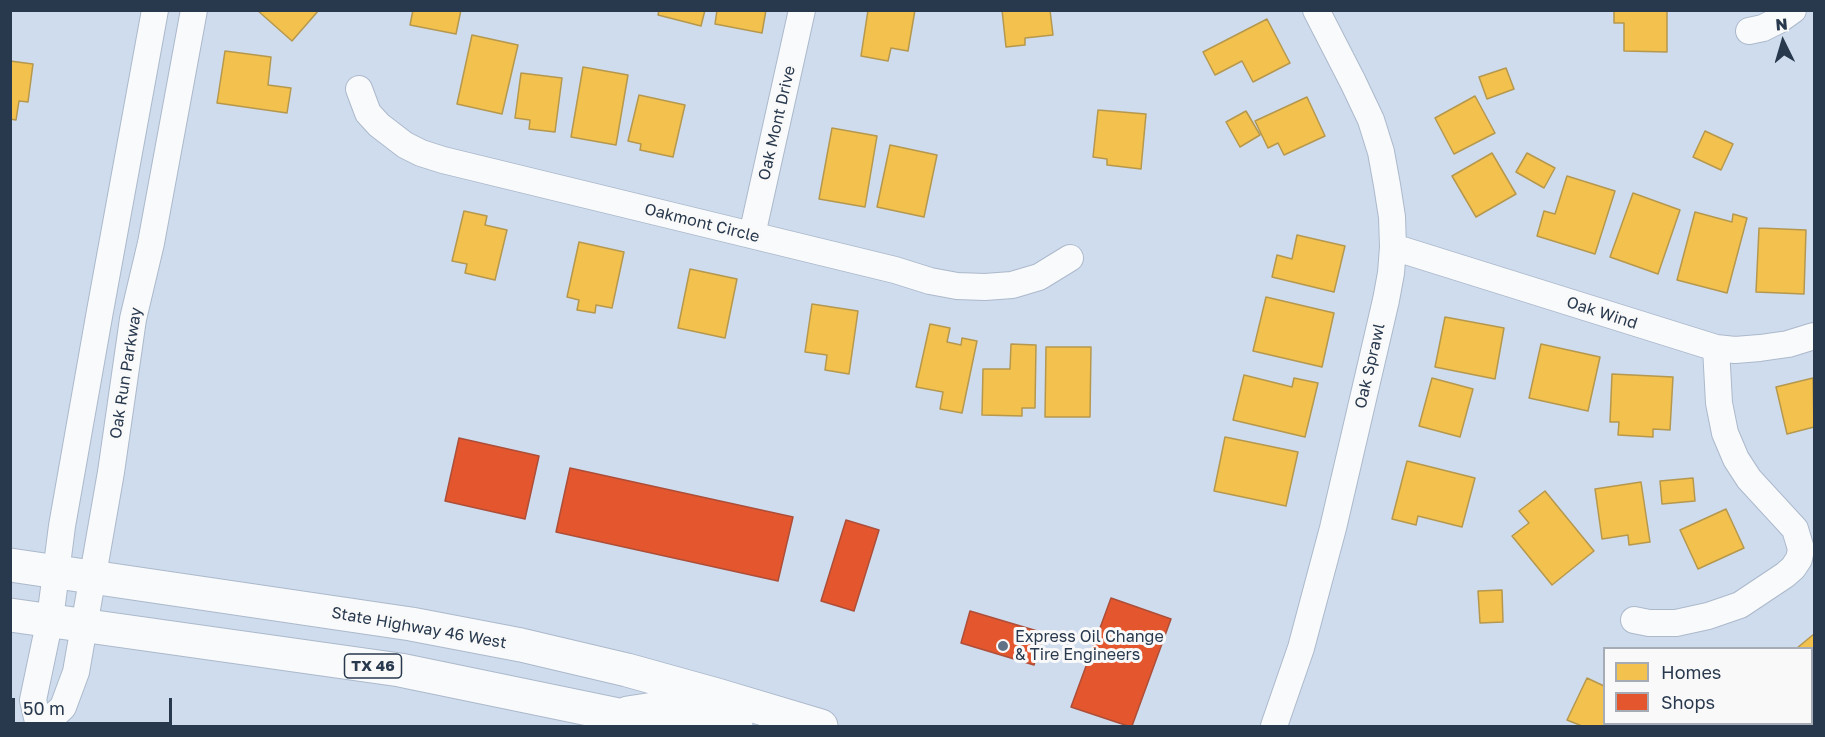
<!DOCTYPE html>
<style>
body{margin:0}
#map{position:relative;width:1825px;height:737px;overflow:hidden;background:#cfdcee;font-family:"Golos Text",sans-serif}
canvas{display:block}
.frame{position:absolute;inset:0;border:12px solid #28394e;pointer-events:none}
.legend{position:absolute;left:1603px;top:647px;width:210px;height:78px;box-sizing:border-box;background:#f9f9f9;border:2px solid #a5acb5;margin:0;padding:8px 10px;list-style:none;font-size:18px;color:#28394e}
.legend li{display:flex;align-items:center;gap:12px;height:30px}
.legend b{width:30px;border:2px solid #a5acb5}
.north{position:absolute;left:1753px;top:12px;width:60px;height:60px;-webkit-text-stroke:4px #f9f9f9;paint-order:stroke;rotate:355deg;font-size:16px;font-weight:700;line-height:24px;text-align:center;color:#28394e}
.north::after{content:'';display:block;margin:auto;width:21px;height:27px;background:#28394e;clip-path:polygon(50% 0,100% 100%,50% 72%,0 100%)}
.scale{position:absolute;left:12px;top:698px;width:160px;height:27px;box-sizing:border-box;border:3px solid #28394e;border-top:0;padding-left:8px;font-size:18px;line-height:21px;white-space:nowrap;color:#28394e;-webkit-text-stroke:4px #f9f9f9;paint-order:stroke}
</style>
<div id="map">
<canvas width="1825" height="737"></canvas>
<div class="frame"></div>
<ul class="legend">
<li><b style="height:16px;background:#f2c14e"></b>Homes</li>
<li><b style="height:16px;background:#e4572e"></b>Shops</li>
</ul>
<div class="north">N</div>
<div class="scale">50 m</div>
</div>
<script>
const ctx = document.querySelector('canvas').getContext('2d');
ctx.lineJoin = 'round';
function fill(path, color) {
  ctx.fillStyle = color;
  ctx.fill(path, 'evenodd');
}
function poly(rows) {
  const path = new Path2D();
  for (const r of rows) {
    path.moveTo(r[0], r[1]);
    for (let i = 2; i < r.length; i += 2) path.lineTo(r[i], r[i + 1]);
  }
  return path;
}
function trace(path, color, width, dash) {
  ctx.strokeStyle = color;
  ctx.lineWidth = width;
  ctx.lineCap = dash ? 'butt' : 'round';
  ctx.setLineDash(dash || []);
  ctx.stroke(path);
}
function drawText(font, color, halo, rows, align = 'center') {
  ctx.font = font + ' "Golos Text",sans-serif';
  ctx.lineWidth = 6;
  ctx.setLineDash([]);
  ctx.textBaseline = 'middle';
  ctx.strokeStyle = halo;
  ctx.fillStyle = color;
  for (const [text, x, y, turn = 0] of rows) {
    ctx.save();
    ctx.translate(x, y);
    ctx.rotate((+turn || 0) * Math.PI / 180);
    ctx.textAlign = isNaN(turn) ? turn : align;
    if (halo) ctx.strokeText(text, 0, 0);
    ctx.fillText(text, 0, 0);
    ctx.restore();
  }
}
const homes = poly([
 [257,10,319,10,292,41,257,10],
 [413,10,461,10,456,34,410,25,413,10],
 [659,10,705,10,701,26,658,15,659,10],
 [717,10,766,10,762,33,715,24,717,10],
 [868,10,915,10,908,51,891,48,888,61,861,56,868,10],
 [1002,10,1050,10,1053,35,1025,38,1025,45,1006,47,1002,10],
 [1614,10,1667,10,1667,52,1624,51,1624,23,1614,23,1614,10],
 [1267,19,1290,63,1253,82,1242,61,1215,75,1203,52,1267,19],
 [472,35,518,45,502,114,457,104,472,35],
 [225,51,271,57,268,85,291,88,287,113,217,103,225,51],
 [10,61,33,64,28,102,19,101,16,120,10,119,10,61],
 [583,67,628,75,616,145,571,137,583,67],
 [1506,68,1514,89,1487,99,1479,77,1506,68],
 [521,73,562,78,555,132,529,129,530,120,515,118,521,73],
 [639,95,685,105,673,157,640,150,641,144,628,141,639,95],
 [1475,96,1495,133,1454,154,1435,118,1475,96],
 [1307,97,1325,136,1284,155,1278,143,1268,148,1255,121,1307,97],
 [1098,110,1146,114,1141,169,1107,165,1107,159,1093,157,1098,110],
 [1246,111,1260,135,1240,147,1226,122,1246,111],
 [832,128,877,136,865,207,819,199,832,128],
 [1705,131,1733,144,1721,170,1693,157,1705,131],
 [890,145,937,155,924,217,877,207,890,145],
 [1492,153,1516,194,1476,217,1452,176,1492,153],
 [1527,153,1555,168,1544,188,1516,172,1527,153],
 [1567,176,1615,191,1595,254,1537,236,1544,211,1555,214,1567,176],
 [1633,193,1680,210,1658,274,1610,257,1633,193],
 [464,211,487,216,485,225,507,230,495,280,465,273,467,264,452,261,464,211],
 [1695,212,1732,222,1733,214,1747,218,1727,293,1677,280,1695,212],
 [1759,228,1806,230,1804,294,1756,292,1759,228],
 [1297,235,1345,246,1334,292,1272,277,1277,255,1292,259,1297,235],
 [579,242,624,252,612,308,596,305,595,313,577,310,579,300,567,297,579,242],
 [690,269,737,279,725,338,678,328,690,269],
 [1266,297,1334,313,1322,367,1253,351,1266,297],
 [812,304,858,311,849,374,825,370,827,355,805,352,812,304],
 [1445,317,1504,328,1495,379,1435,367,1445,317],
 [930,324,950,328,947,342,961,345,962,338,977,341,962,413,940,409,943,392,916,387,930,324],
 [1011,344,1036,345,1035,408,1022,408,1022,416,982,415,983,369,1010,369,1011,344],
 [1541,344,1600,357,1588,411,1529,398,1541,344],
 [1046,347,1091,347,1090,417,1045,417,1046,347],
 [1612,374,1673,377,1670,430,1653,429,1653,437,1618,435,1619,422,1610,422,1612,374],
 [1244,375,1292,387,1294,378,1318,383,1305,437,1233,420,1244,375],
 [1432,378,1473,389,1460,437,1419,426,1432,378],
 [1813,378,1814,427,1787,434,1776,387,1813,378],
 [1225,437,1298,452,1286,506,1214,491,1225,437],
 [1407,461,1475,478,1462,527,1418,516,1416,525,1392,519,1407,461],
 [1693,478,1695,501,1662,504,1660,481,1693,478],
 [1641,482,1650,542,1629,545,1628,535,1602,539,1595,489,1641,482],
 [1545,491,1594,551,1552,585,1512,536,1529,523,1519,511,1545,491],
 [1726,509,1744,548,1698,569,1680,530,1726,509],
 [1502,590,1503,622,1480,623,1478,591,1502,590],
 [1814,634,1814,690,1812,687,1812,648,1797,648,1814,634],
 [1587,678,1604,686,1604,724,1623,724,1622,726,1582,726,1567,720,1587,678]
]);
const shops = poly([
 [459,438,539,456,525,519,445,501,459,438],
 [570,468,793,517,778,581,556,532,570,468],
 [846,520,879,530,854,611,821,601,846,520],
 [1111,598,1171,619,1132,726,1128,726,1071,707,1111,598],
 [970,611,1044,633,1034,665,961,643,970,611]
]);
const minor = poly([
 [1749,31,1763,28,1779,20,1793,10],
 [359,89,368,113,379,125,405,145,421,153,443,160,895,270,930,281,957,286,985,287,1012,285,1039,277,1070,258],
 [752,235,802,10],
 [1393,247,1716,348,1735,350,1760,348,1788,344,1814,336],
 [1634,620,1649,623,1676,623,1708,616,1740,605,1785,575,1793,568,1799,559,1801,549,1795,529,1749,479,1736,459,1725,433,1719,403,1716,348],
 [39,726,33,700,50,619,62,526,100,311,155,10],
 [43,726,63,707,76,672,111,472,133,319,151,243,194,10],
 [1274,726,1301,648,1333,528,1386,300,1391,273,1393,247,1392,217,1387,185,1381,152,1371,120,1353,82,1316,10]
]);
const major = poly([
 [10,565,411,624,521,645,627,670,717,695,821,726],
 [10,615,400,670,618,715,659,726],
 [628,713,660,708,678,709,736,726]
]);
const markers = [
 [1003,646,6,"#627286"]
];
const shields = [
 [373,666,57]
];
const shieldNames = [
 ["TX 46",373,666]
];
const streetNames = [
 ["Oak Mont Drive",777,123,-77],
 ["Oakmont Circle",702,223,14],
 ["Oak Wind",1602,313,18],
 ["Oak Sprawl",1370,366,-77],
 ["Oak Run Parkway",126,373,-81],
 ["State Highway 46 West",419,628,10]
];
const poiNames = [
 ["Express Oil Change",1015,637],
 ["& Tire Engineers",1015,655]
];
fill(homes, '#f2c14e');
trace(homes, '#b5984e', 1.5);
fill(shops, '#e4572e');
trace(shops, '#ac4e38', 1.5);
trace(minor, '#acb9cb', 28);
trace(major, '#acb9cb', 35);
trace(minor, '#f8fafc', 26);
trace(major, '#f8fafc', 33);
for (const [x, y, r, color] of markers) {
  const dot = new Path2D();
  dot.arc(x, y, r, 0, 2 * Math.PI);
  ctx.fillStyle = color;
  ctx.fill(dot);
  trace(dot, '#f9f9f9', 2);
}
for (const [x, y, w] of shields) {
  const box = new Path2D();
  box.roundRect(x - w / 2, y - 12, w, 24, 4.5);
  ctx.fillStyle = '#f9f9f9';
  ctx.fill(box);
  trace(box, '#28394e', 1.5);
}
drawText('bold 15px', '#28394e', null, shieldNames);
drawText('16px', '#28394e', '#f9f9f9', streetNames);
drawText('16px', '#28394e', '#f9f9f9', poiNames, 'left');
</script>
